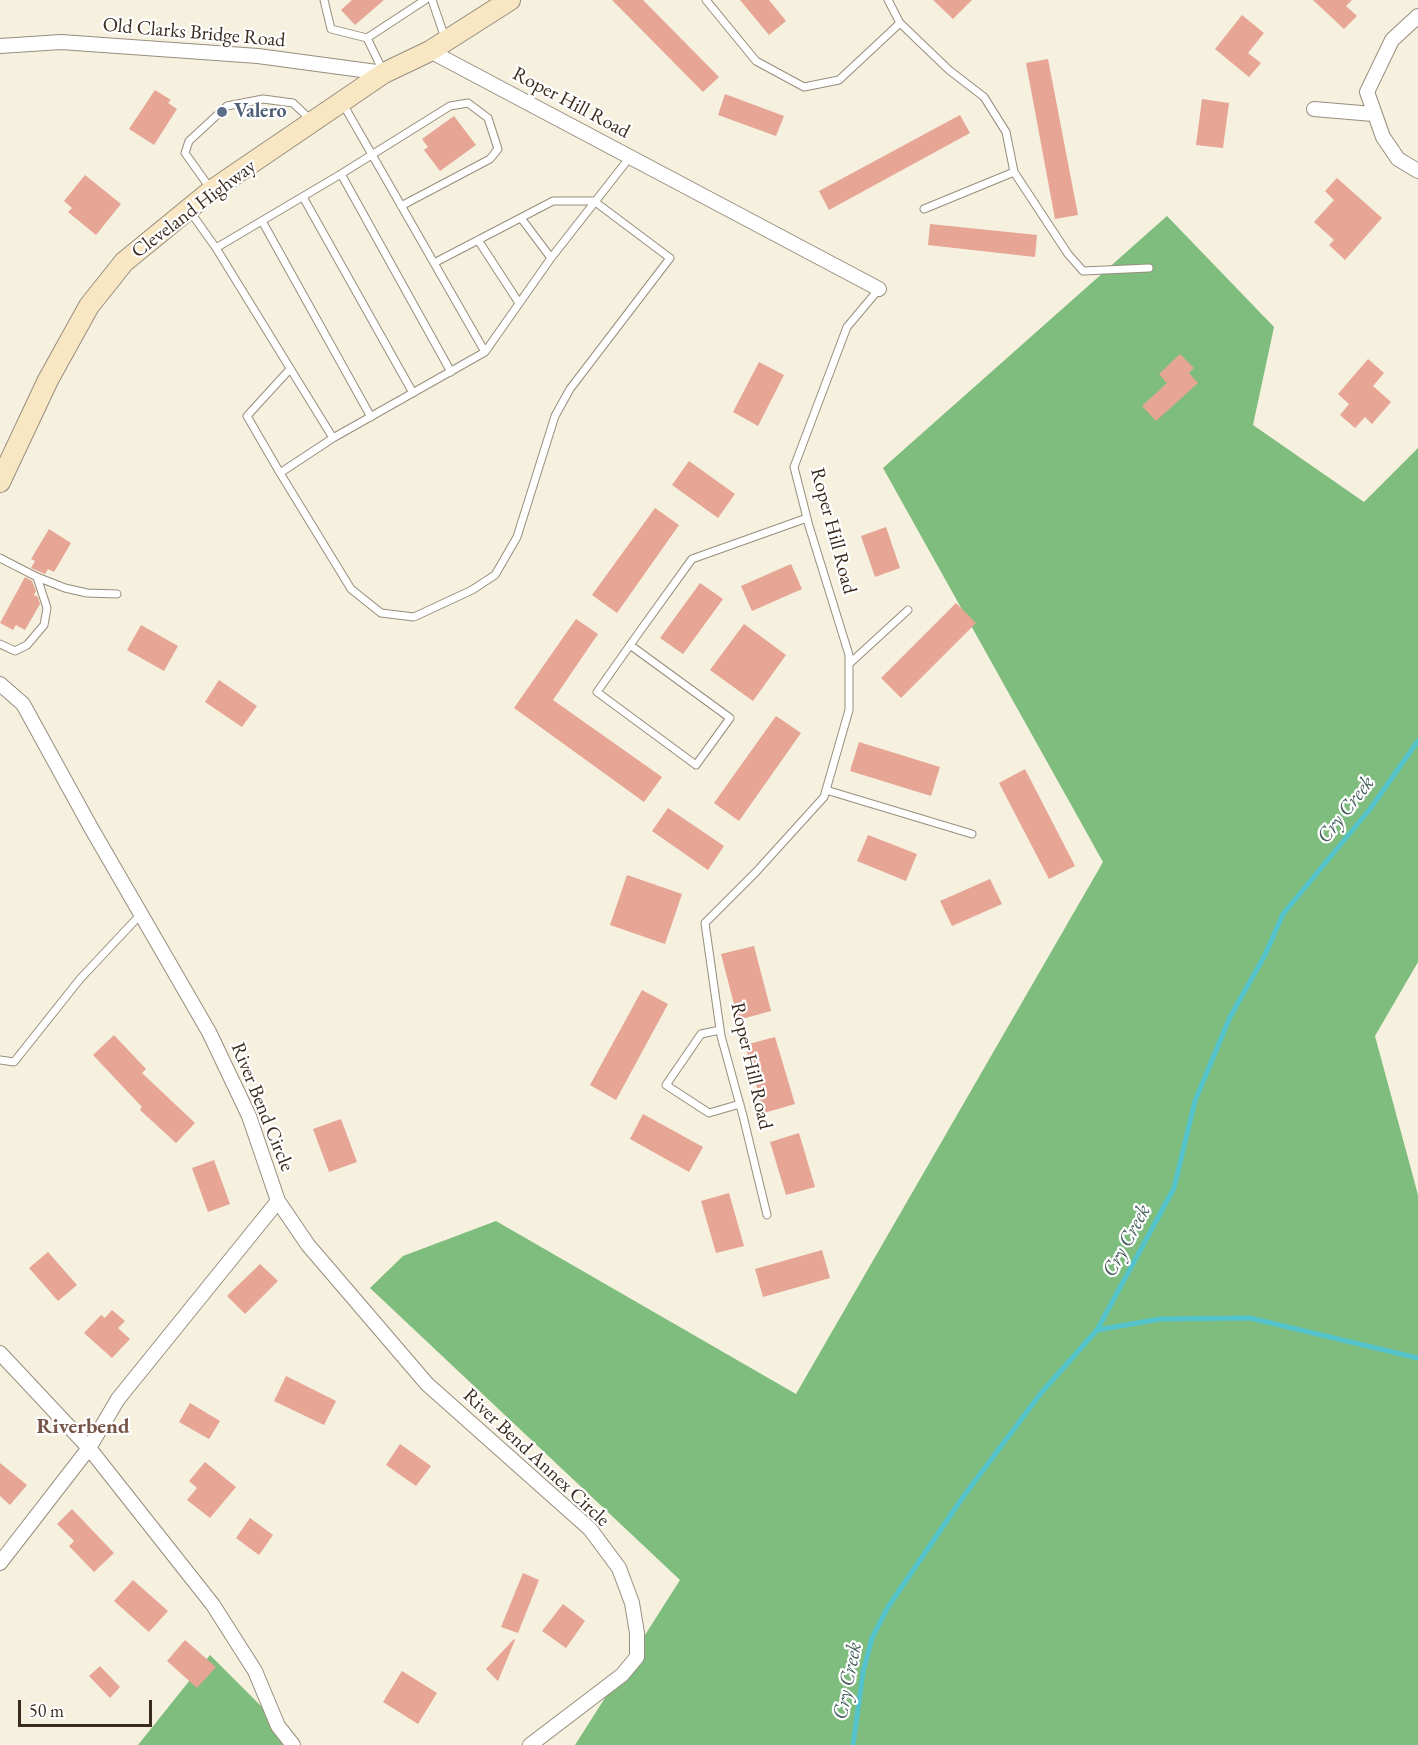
<!DOCTYPE html>
<style>
body{margin:0}
#map{position:relative;width:1418px;height:1745px;overflow:hidden;background:#f6f0df;font-family:"EB Garamond",serif}
canvas{display:block}
.scale{position:absolute;left:18px;top:1700px;width:134px;height:27px;box-sizing:border-box;border:3px solid #3b2a1e;border-top:0;padding-left:8px;font-size:18px;line-height:21px;white-space:nowrap;color:#3b2a1e;-webkit-text-stroke:4px #fff;paint-order:stroke}
</style>
<div id="map">
<canvas width="1418" height="1745"></canvas>
<div class="scale">50 m</div>
</div>
<script>
const ctx = document.querySelector('canvas').getContext('2d');
ctx.lineJoin = 'round';
function fill(path, color) {
  ctx.fillStyle = color;
  ctx.fill(path, 'evenodd');
}
function poly(rows) {
  const path = new Path2D();
  for (const r of rows) {
    path.moveTo(r[0], r[1]);
    for (let i = 2; i < r.length; i += 2) path.lineTo(r[i], r[i + 1]);
  }
  return path;
}
function trace(path, color, width, dash) {
  ctx.strokeStyle = color;
  ctx.lineWidth = width;
  ctx.lineCap = dash ? 'butt' : 'round';
  ctx.setLineDash(dash || []);
  ctx.stroke(path);
}
function drawText(font, color, halo, rows, align = 'center') {
  ctx.font = font + ' "EB Garamond",serif';
  ctx.lineWidth = 4.5;
  ctx.setLineDash([]);
  ctx.textBaseline = 'middle';
  ctx.strokeStyle = halo;
  ctx.fillStyle = color;
  for (const [text, x, y, turn = 0] of rows) {
    ctx.save();
    ctx.translate(x, y);
    ctx.rotate((+turn || 0) * Math.PI / 180);
    ctx.textAlign = isNaN(turn) ? turn : align;
    if (halo) ctx.strokeText(text, 0, 0);
    ctx.fillText(text, 0, 0);
    ctx.restore();
  }
}
const forest = poly([
 [1167,216,1274,327,1253,425,1364,502,1418,448,1418,962,1375,1036,1418,1195,1418,1745,575,1745,680,1580,370,1288,403,1256,496,1221,796,1394,1103,862,883,468],
 [210,1655,300,1745,138,1745]
]);
const stream = poly([
 [1097,1330,1160,1319,1250,1318,1418,1358],
 [853,1745,863,1672,872,1638,888,1607,963,1497,1041,1393,1097,1330,1174,1188,1195,1101,1230,1017,1265,955,1283,914,1370,809,1418,741]
]);
const building = poly([
 [352,0,384,0,355,25,341,10],
 [612,0,643,0,719,77,703,92],
 [740,0,769,0,786,21,769,35],
 [933,0,972,0,953,19],
 [1313,0,1352,0,1346,6,1357,16,1344,29],
 [1242,15,1264,33,1248,53,1261,63,1249,77,1215,49],
 [1048,59,1078,215,1055,219,1026,63],
 [155,90,171,100,168,103,177,109,154,145,129,129],
 [725,94,784,116,776,136,718,115],
 [1202,99,1229,103,1223,148,1196,145],
 [960,115,970,133,829,210,819,191],
 [454,116,476,145,440,171,424,150,428,147,422,139],
 [85,175,121,204,96,235,68,212,72,208,64,201],
 [1337,178,1382,218,1345,260,1329,245,1334,240,1314,222,1334,200,1325,191],
 [930,224,1037,235,1035,257,928,245],
 [1180,354,1194,368,1189,373,1198,383,1156,421,1142,406,1167,383,1159,374],
 [1368,359,1384,373,1373,386,1391,402,1372,424,1365,417,1355,428,1340,415,1349,404,1338,394],
 [759,362,784,375,758,426,733,412],
 [689,461,735,494,718,518,672,485],
 [655,508,679,525,617,613,592,595],
 [886,527,900,568,875,577,861,536],
 [49,529,71,543,54,572,48,569,45,574,31,568,35,561,31,559],
 [791,564,802,589,752,611,741,586],
 [25,577,32,581,36,591,34,595,38,597,40,604,25,630,16,625,13,630,0,623],
 [700,583,723,599,683,654,660,638],
 [956,603,976,623,901,698,881,678],
 [576,619,598,634,553,700,662,777,644,802,514,708],
 [744,624,786,655,753,701,710,670],
 [141,625,178,646,164,671,127,650],
 [219,680,257,706,242,727,205,702],
 [776,716,801,733,739,821,714,803],
 [859,742,940,767,931,796,850,771],
 [1025,769,1075,866,1049,879,999,783],
 [668,808,724,846,708,870,652,831],
 [868,835,917,854,906,881,857,861],
 [627,875,682,894,665,944,610,925],
 [990,879,1002,904,952,926,940,901],
 [754,946,771,1011,738,1020,721,954],
 [642,990,668,1004,616,1100,590,1085],
 [114,1035,146,1069,142,1073,195,1123,176,1143,140,1110,142,1107,93,1055],
 [775,1037,795,1104,764,1113,745,1045],
 [643,1114,703,1147,689,1172,630,1139],
 [341,1119,357,1162,329,1172,313,1129],
 [799,1133,815,1187,786,1195,770,1142],
 [214,1160,230,1204,208,1212,192,1168],
 [729,1193,744,1246,716,1253,701,1201],
 [822,1250,830,1278,763,1297,755,1269],
 [48,1252,77,1285,58,1301,29,1268],
 [260,1264,278,1281,245,1314,227,1296],
 [112,1310,125,1321,118,1328,130,1339,112,1358,84,1333,101,1315,105,1318],
 [286,1376,336,1401,324,1425,274,1401],
 [190,1403,220,1421,209,1439,179,1422],
 [400,1444,431,1466,416,1486,386,1465],
 [205,1462,236,1487,210,1518,187,1500,197,1488,189,1481],
 [0,1463,27,1485,10,1505,0,1496],
 [72,1509,114,1553,94,1572,69,1546,74,1541,57,1524],
 [250,1518,273,1535,259,1555,236,1538],
 [523,1573,539,1580,518,1633,501,1627],
 [133,1580,168,1611,149,1632,114,1601],
 [563,1604,585,1621,566,1648,542,1631],
 [514,1639,515,1640,498,1681,486,1669],
 [185,1640,216,1667,197,1688,167,1661],
 [100,1666,120,1687,110,1698,89,1676],
 [402,1671,437,1693,418,1724,383,1702]
]);
const service = poly([
 [324,0,331,29,367,38,425,0],
 [432,0,445,38],
 [706,0,756,61,804,87,839,80,900,23,888,0],
 [900,23,949,70,984,97,1006,132,1014,172,1068,254,1083,271,1149,268],
 [367,38,383,71],
 [341,174,451,372],
 [210,188,185,153,189,141,227,106,263,99,293,103,311,120],
 [303,197,413,393],
 [924,209,1014,172],
 [189,210,216,248,333,438,485,352,343,104],
 [521,218,551,258],
 [262,221,371,417],
 [478,240,519,303],
 [216,248,341,174,450,106,468,103,488,118,498,149,490,159,401,206],
 [485,352,551,258,630,157],
 [290,369,247,416,280,473,351,589,381,613,414,617,472,590,495,575,517,537,555,416,570,389,670,258,594,201,553,201,434,263],
 [280,473,333,438],
 [0,558,37,577,65,588,87,593,117,594],
 [0,644,15,651,27,645,44,625,47,608,37,577],
 [630,645,730,718,696,765,597,692,640,631,692,559,807,518],
 [849,664,908,610],
 [826,790,972,834],
 [720,1030,701,1034,666,1085,709,1113,740,1104],
 [0,1060,14,1062,80,979,141,914],
 [767,1215,743,1116,721,1036,705,923,756,872,824,797,849,710,849,655,809,526,794,467,847,327,879,289]
]);
const minor = poly([
 [1418,16,1392,40,1367,92,1383,137,1398,159,1418,171],
 [0,46,61,42,258,56,384,73],
 [430,51,879,289],
 [1314,109,1373,114],
 [0,684,23,704,90,826,209,1032,249,1116,278,1201,308,1245,427,1384,590,1529,619,1568,632,1603,637,1633,637,1657,622,1675,530,1745],
 [0,1353,89,1448,213,1605,255,1671,278,1726,293,1745],
 [0,1563,89,1448,118,1399,278,1201]
]);
const secondary = poly([
 [0,482,48,380,89,306,124,262,212,190,384,73,430,51,510,0]
]);
const markers = [
 [222,112,6,"#5c6f8a"]
];
const streetNames = [
 ["Old Clarks Bridge Road",194,33,5],
 ["Roper Hill Road",571,103,28],
 ["Cleveland Highway",194,209,-37],
 ["Roper Hill Road",833,531,75],
 ["Roper Hill Road",751,1066,77],
 ["River Bend Circle",262,1107,68],
 ["River Bend Annex Circle",536,1458,43]
];
const serviceNames = [
 ["Valero",234,112]
];
const waterNames = [
 ["Cry Creek",1346,810,-52],
 ["Cry Creek",1127,1241,-62],
 ["Cry Creek",848,1681,-79]
];
const neighbourhoodNames = [
 ["Riverbend",83,1427]
];
fill(forest, '#7ebd7e');
trace(stream, '#54c2cb', 5);
fill(building, '#e6a595');
trace(service, '#988d7e', 9);
trace(minor, '#988d7e', 16);
trace(secondary, '#988d7e', 22);
trace(service, '#fff', 7);
trace(minor, '#fff', 14);
trace(secondary, '#f9e7c3', 20);
for (const [x, y, r, color] of markers) {
  const dot = new Path2D();
  dot.arc(x, y, r, 0, 2 * Math.PI);
  ctx.fillStyle = color;
  ctx.fill(dot);
  trace(dot, '#fff', 2);
}
drawText('20px', '#3b2a1e', '#fff', streetNames);
drawText('bold 20px', '#4e5e75', '#fff', serviceNames, 'left');
drawText('italic 21px', '#445f5b', '#fff', waterNames);
drawText('bold 21px', '#775548', '#fff', neighbourhoodNames);
</script>
